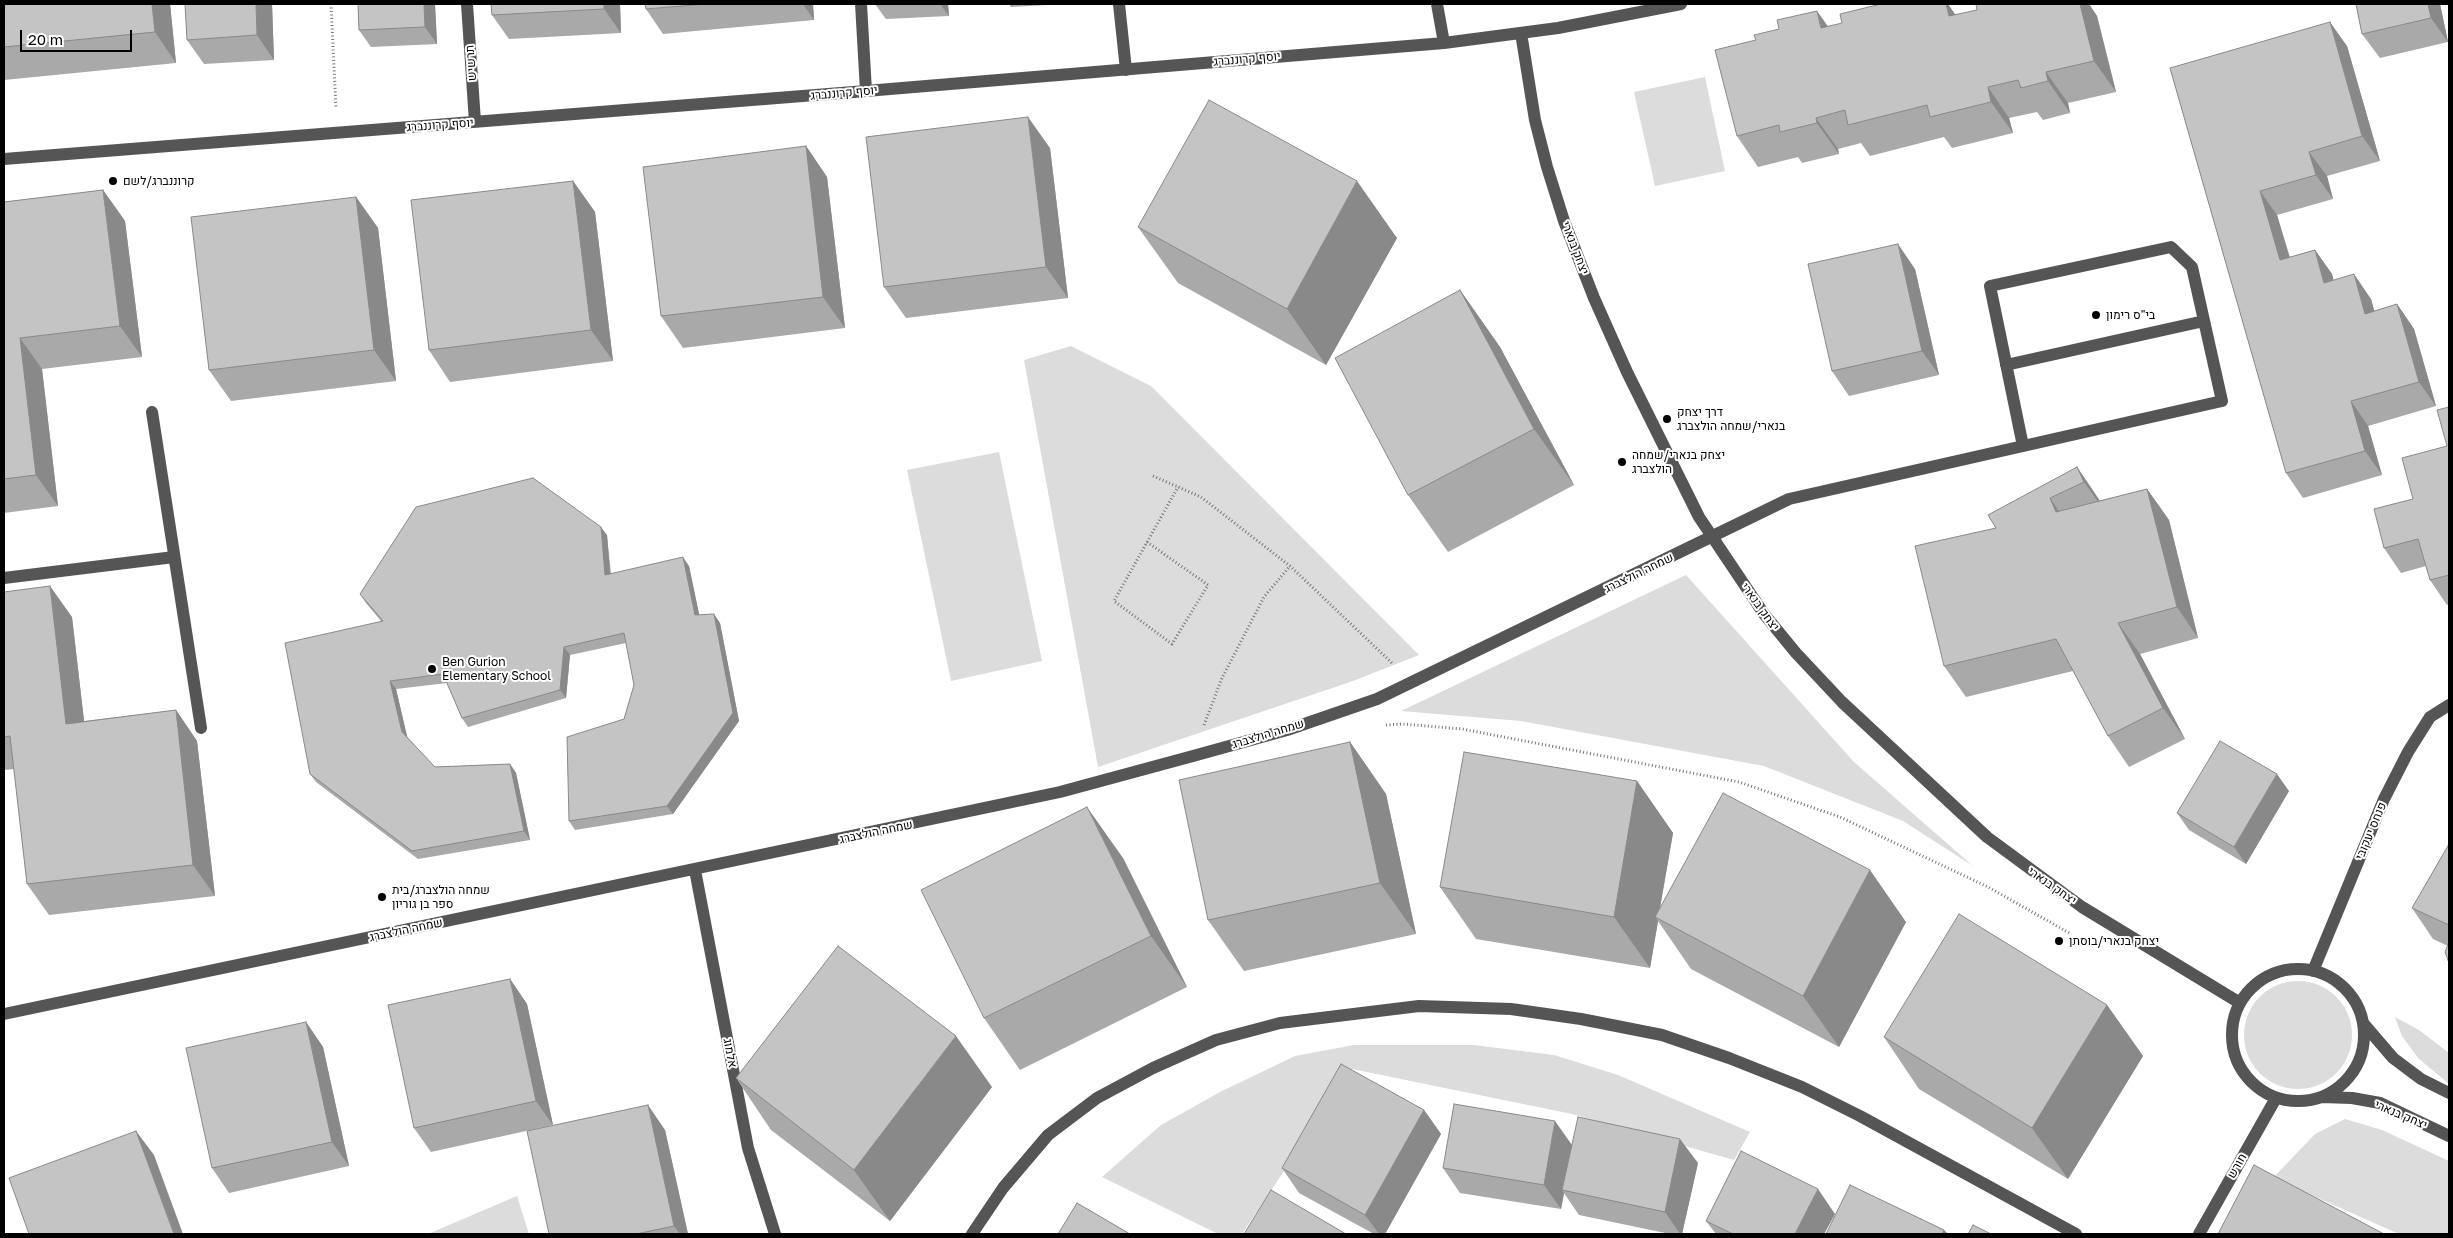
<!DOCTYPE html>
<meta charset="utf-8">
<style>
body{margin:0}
#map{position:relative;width:2453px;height:1238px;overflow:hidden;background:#fff;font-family:"Golos Text",sans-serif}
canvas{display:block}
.frame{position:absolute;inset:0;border:5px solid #000;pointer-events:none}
.scale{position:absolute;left:20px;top:30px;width:112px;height:22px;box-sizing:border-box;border:2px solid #000;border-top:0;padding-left:6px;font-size:15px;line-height:18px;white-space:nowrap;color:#000;-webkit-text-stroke:4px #fff;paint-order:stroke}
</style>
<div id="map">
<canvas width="2453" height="1238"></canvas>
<div class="frame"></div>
<div class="scale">20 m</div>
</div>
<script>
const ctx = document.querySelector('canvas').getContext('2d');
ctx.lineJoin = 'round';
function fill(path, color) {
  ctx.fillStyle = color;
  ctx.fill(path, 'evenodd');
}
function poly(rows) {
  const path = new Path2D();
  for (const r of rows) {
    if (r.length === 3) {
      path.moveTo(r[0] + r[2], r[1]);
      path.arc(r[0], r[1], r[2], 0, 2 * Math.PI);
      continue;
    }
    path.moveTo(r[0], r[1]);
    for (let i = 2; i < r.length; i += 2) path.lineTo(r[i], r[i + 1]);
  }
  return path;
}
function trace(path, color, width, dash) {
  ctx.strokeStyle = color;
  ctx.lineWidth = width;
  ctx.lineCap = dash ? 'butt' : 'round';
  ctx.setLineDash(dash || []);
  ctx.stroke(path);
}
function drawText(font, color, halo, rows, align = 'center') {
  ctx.font = font + ' "Golos Text",Heebo,sans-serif';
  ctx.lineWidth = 4;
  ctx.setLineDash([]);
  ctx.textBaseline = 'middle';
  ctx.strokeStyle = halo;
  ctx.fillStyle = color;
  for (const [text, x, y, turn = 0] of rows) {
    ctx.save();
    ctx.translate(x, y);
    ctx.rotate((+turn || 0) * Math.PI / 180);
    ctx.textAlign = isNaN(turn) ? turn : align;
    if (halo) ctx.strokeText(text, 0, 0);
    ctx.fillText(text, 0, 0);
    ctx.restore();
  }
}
const green = poly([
 [1705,77,1725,171,1655,186,1634,92],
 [1071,346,1151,386,1419,655,1353,681,1098,767,1024,360],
 [999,452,1042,661,951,681,907,470],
 [1686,575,1854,762,1973,866,1903,821,1764,766,1521,721,1401,711],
 [2298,1035,54],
 [2395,1017,2419,1030,2449,1053,2449,1084,2418,1058,2402,1036],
 [1354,1045,1474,1045,1554,1055,1618,1075,1750,1132,1734,1160,1572,1114,1352,1069,1242,1234,1218,1234,1102,1177,1161,1125,1220,1092,1295,1056],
 [2345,1119,2382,1130,2449,1161,2449,1234,2399,1234,2273,1178,2315,1134],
 [517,1196,529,1234,428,1234]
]);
const path = poly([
 [331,4,336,108],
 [1153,476,1201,497,1290,566,1392,663],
 [1147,542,1208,585,1172,644,1114,601,1178,487],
 [1204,725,1222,678,1264,597,1290,566],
 [1386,725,1403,724,1462,729,1739,782,1840,817,1988,887,2071,934]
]);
const minor = poly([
 [467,4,475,122],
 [861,4,866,91],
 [1119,4,1126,70],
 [1437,4,1444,43],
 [1521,33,1535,120,1547,167,1564,221,1594,298,1627,372,1699,517,1764,614,1796,653,1842,702,1987,837,2082,907,2240,1003],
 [4,159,866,91,1444,43,1558,28,1681,4],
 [2006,365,2204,321],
 [152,412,201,728],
 [4,578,174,557],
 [695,870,748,1148,775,1234],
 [2298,1035,66],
 [2313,971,2384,799,2408,752,2430,717,2449,705],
 [4,1014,1060,792,1193,756,1287,730,1377,699,1789,499,2222,401,2192,267,2171,247,1990,286,2023,446],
 [2363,1023,2393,1058,2421,1079,2449,1093],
 [2321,1097,2352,1098,2380,1103,2449,1136],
 [972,1234,1003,1188,1048,1135,1097,1098,1153,1068,1216,1040,1280,1023,1419,1006,1511,1009,1581,1019,1662,1035,1729,1058,1802,1087,1860,1116,2076,1234],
 [2199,1234,2276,1098]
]);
const wall = poly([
 [4,4,170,4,176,63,4,80],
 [272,4,274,60,204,64,187,40],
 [358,4,435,4,437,44,371,47,359,30],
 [491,4,620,4,621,33,509,39,492,15],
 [645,4,813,4,814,20,663,34,646,9],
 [875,4,948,4,949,16,886,19],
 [1009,4,1066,4,1011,7],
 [1976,4,2089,4,2097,16,2116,92,2068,103,2070,113,2043,120,2037,112,2009,118,2013,133,1952,148,1944,137,1870,156,1861,143,1838,149,1839,154,1802,163,1798,157,1758,167,1737,136,1756,40,1828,26,1956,15,1977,10],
 [2356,4,2440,4,2448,42,2380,58,2362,34],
 [2347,46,2380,161,2327,176,2333,199,2277,215,2290,257,2315,250,2332,274,2333,280,2371,299,2374,311,2397,304,2414,329,2436,406,2368,426,2382,475,2303,498,2286,473,2170,68],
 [806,146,827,177,845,328,683,348,661,316],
 [1050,148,1068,298,906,318,884,287],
 [573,181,595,212,613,361,450,382,429,350],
 [103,190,125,221,142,357,42,369,58,506,4,513,4,202],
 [356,197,378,228,396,381,231,401,209,370],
 [1138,227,1397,238,1326,365,1178,283],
 [1915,269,1939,375,1849,396,1832,371],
 [1460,290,1500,347,1574,485,1448,552,1408,495],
 [2449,407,2449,604,2447,605,2430,580,2426,566,2401,573,2384,548,2413,499,2447,446],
 [2077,467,2100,501,2147,489,2169,520,2198,638,2140,654,2185,739,2129,767,2108,736,2073,671,1966,697,1944,666,1996,528],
 [607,535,611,574,689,566,699,615,720,623,739,721,673,814,575,830,569,821,624,719,634,685,626,643,570,655,566,698,468,727,462,718,447,683,396,689,407,737,435,767,510,764,516,773,530,840,418,859,316,782,310,774,381,621,366,603,360,594],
 [4,592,72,617,84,721,176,710,197,741,215,896,49,915,27,884,14,769,4,770],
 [1350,742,1386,794,1416,934,1244,971,1208,920],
 [1637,781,1673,833,1660,908,1906,922,1839,1047,1691,969,1658,921,1650,968,1476,939,1440,887],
 [2289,791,2246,864,2189,830,2177,813],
 [2449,844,2449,963,2448,946,2433,939,2412,908],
 [1123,858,1187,987,1020,1070,984,1018],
 [510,979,527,1004,553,1125,431,1152,414,1128],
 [2107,1005,2143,1056,2068,1179,1919,1089,1884,1037],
 [306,1022,323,1047,349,1166,229,1193,212,1168],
 [736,1078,992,1087,890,1221,771,1130],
 [1424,1110,1441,1134,1385,1234,1374,1234,1299,1193,1282,1168],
 [665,1130,688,1234,549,1234],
 [1572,1145,1698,1163,1682,1234,1670,1234,1579,1215,1564,1193,1561,1209,1460,1193,1443,1168],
 [1835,1214,1824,1234,1716,1234,1706,1221]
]);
const shadedWall = poly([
 [152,4,170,4,176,63,155,32],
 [256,4,272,4,274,60,257,35],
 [424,4,435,4,437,44,425,27],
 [604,4,620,4,621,33,604,9],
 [803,4,813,4,814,20],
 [940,4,948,4,949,16],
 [1946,4,1948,4,1966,30,1949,16],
 [2080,4,2089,4,2097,16,2116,92,2094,61],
 [2428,4,2440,4,2448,42,2431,18],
 [1817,11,1839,42,1821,28],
 [2330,22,2347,46,2380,161,2362,136],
 [2046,72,2068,103,2070,113,2048,81],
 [1988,87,2009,118,2013,133,1991,102],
 [1028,117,1050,148,1068,298,1046,267],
 [1816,118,1838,149,1839,154,1817,123],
 [806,146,827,177,845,328,823,297],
 [2309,152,2327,176,2333,199,2316,175],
 [573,181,595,212,613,361,591,330],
 [1357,181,1397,238,1326,365,1287,309],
 [103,190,125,221,142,357,120,326],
 [2260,191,2277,215,2297,284,2280,260],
 [356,197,378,228,396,381,374,350],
 [1898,244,1915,269,1939,375,1922,351],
 [2315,250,2332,274,2341,307,2324,283],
 [2354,274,2371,299,2382,338,2365,314],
 [1460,290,1500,347,1574,485,1534,429],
 [2397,304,2414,329,2436,406,2419,382],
 [20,338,42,369,58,506,36,475],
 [2351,401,2368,426,2382,475,2365,451],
 [2077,467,2098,498,2106,513,2084,482],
 [2147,489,2169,520,2198,638,2177,607],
 [2050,498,2071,529,2056,512],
 [601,527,607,535,611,584,605,575],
 [683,557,689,566,701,623,695,615],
 [50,586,72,617,88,755,66,724],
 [714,614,720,623,739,721,673,814,667,806],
 [2118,623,2140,654,2185,739,2163,708],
 [564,647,570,655,566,698,560,690],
 [390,681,396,689,408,740,402,732],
 [176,710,197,741,215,896,193,865],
 [1350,742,1386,794,1416,934,1380,883],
 [510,764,516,773,530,840,524,831],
 [2277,774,2289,791,2246,864,2234,847],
 [1637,781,1673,833,1658,919,1655,917,1658,921,1650,968,1614,917],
 [1087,807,1123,858,1187,987,1151,936],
 [1870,870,1906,922,1839,1047,1803,996],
 [510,979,527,1004,553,1125,536,1101],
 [2107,1005,2143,1056,2068,1179,2032,1128],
 [306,1022,323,1047,349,1166,332,1142],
 [956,1036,992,1087,890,1221,854,1170],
 [648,1105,665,1130,688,1234,680,1234,674,1226],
 [1424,1110,1441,1134,1385,1234,1379,1234,1365,1215],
 [1555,1121,1572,1145,1562,1190,1564,1193,1561,1209,1544,1185],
 [136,1131,154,1155,183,1234,174,1234],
 [1680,1139,1698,1163,1682,1234,1680,1234,1665,1212],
 [1818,1189,1835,1214,1824,1234,1795,1234],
 [1944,1230,1948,1234,1942,1234]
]);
const building = poly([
 [4,4,152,4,155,32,4,47,4,4],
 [185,4,256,4,257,35,187,40,185,4],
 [358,4,424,4,425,27,359,30,358,4],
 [491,4,604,4,604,9,492,15,491,4],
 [645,4,706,4,646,9,645,4],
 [1881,4,1946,4,1949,16,1977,10,1976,4,2080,4,2094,61,2046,72,2048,81,2021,88,2018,80,1988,87,1991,102,1930,117,1927,105,1848,125,1845,110,1816,118,1817,123,1780,132,1779,125,1737,136,1715,50,1756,40,1754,35,1779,29,1777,20,1817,11,1821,28,1842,23,1840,14,1881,4],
 [2356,4,2428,4,2431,18,2362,34,2356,4],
 [2330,22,2362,136,2309,152,2316,175,2260,191,2280,260,2315,250,2324,283,2354,274,2365,314,2397,304,2419,382,2351,401,2365,451,2286,473,2170,68,2330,22],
 [1209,100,1357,181,1287,309,1138,227,1209,100],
 [1028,117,1046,267,884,287,866,137,1028,117],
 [806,146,823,297,661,316,643,167,806,146],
 [573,181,591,330,429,350,411,200,573,181],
 [103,190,120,326,20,338,36,475,4,479,4,202,103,190],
 [356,197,374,350,209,370,191,217,356,197],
 [1898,244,1922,351,1832,371,1808,264,1898,244],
 [1460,290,1534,429,1408,495,1335,358,1460,290],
 [2449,407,2449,575,2430,580,2418,539,2384,548,2374,509,2413,499,2402,458,2447,446,2437,410,2449,407],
 [2077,467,2084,482,2050,498,2056,512,2147,489,2177,607,2118,623,2163,708,2108,736,2056,639,1944,666,1915,546,1996,528,1988,515,2077,467],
 [533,478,601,527,605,575,683,557,695,615,714,614,733,713,667,806,569,821,567,737,624,719,634,685,624,633,564,647,560,690,462,718,443,674,390,681,402,732,435,767,510,764,524,831,412,851,310,774,285,643,383,621,360,594,416,507,533,478],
 [50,586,66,724,176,710,193,865,27,884,10,736,4,737,4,592,50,586],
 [2220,741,2277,774,2234,847,2177,813,2220,741],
 [1350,742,1380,883,1208,920,1179,780,1350,742],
 [1464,752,1637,781,1614,917,1440,887,1464,752],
 [1723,793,1870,870,1803,996,1655,917,1723,793],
 [1087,807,1151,936,984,1018,921,890,1087,807],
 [2449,844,2449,925,2412,908,2449,844],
 [1959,914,2107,1005,2032,1128,1884,1037,1959,914],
 [2449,942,2449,963,2445,952,2449,942],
 [838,946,956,1036,854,1170,736,1078,838,946],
 [510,979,536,1101,414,1128,388,1005,510,979],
 [306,1022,332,1142,212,1168,186,1048,306,1022],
 [1341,1064,1424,1110,1365,1215,1282,1168,1341,1064],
 [1454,1104,1555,1121,1544,1185,1443,1168,1454,1104],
 [648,1105,674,1226,636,1234,549,1234,527,1131,648,1105],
 [1578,1117,1680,1139,1665,1212,1562,1190,1578,1117],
 [136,1131,174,1234,29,1234,9,1178,136,1131],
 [1741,1151,1818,1189,1795,1234,1733,1234,1706,1221,1741,1151],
 [2254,1165,2384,1234,2218,1234,2254,1165],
 [1850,1185,1944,1230,1942,1234,1826,1234,1850,1185],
 [1271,1190,1346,1234,1244,1234,1271,1190],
 [1077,1203,1130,1234,1058,1234,1077,1203],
 [1973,1225,1991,1234,1968,1234,1973,1225]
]);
const markers = [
 [113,181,5,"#000"],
 [2096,315,5,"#000"],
 [1667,419,5,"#000"],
 [1622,462,5,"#000"],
 [432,669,5,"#000"],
 [382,897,5,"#000"],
 [2059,941,5,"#000"]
];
const streetNames = [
 ["יוסף קרוננברג",1247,59,-5],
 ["תרשיש",471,63,-94],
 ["יוסף קרוננברג",844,93,-5],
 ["יוסף קרוננברג",440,125,-4],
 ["יצחק בנארי",1575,248,69],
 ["שמחה הולצברג",1639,573,-26],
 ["יצחק בנארי",1760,607,54],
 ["שמחה הולצברג",1268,734,-17],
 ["פנחס יעקובי",2371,831,-67],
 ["שמחה הולצברג",876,832,-12],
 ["יצחק בנארי",2052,886,35],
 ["שמחה הולצברג",406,930,-12],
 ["אלמוג",730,1053,79],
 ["יצחק בנארי",2401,1115,23],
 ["חורש",2237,1166,-60]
];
const poiNames = [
 ["קרוננברג/לשם",123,181],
 ["בי\"ס רימון",2106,315],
 ["דרך יצחק",1677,412],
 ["בנארי/שמחה הולצברג",1677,426],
 ["יצחק בנארי/שמחה",1632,455],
 ["הולצברג",1632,469],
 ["Ben Gurion",442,662],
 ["Elementary School",442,676],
 ["שמחה הולצברג/בית",392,890],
 ["ספר בן גוריון",392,904],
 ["יצחק בנארי/בוסתן",2069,941]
];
fill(green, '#dcdcdc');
trace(path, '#777', 3, [1, 2.5]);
trace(minor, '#555', 12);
fill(wall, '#a9a9a9');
fill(shadedWall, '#898989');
fill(building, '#c4c4c4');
trace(building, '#898989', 1);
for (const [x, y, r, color] of markers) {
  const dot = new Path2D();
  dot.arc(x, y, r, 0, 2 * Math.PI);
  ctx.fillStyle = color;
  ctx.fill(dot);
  trace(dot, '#fff', 2);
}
drawText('12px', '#000', '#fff', streetNames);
drawText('12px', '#000', '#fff', poiNames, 'left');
</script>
